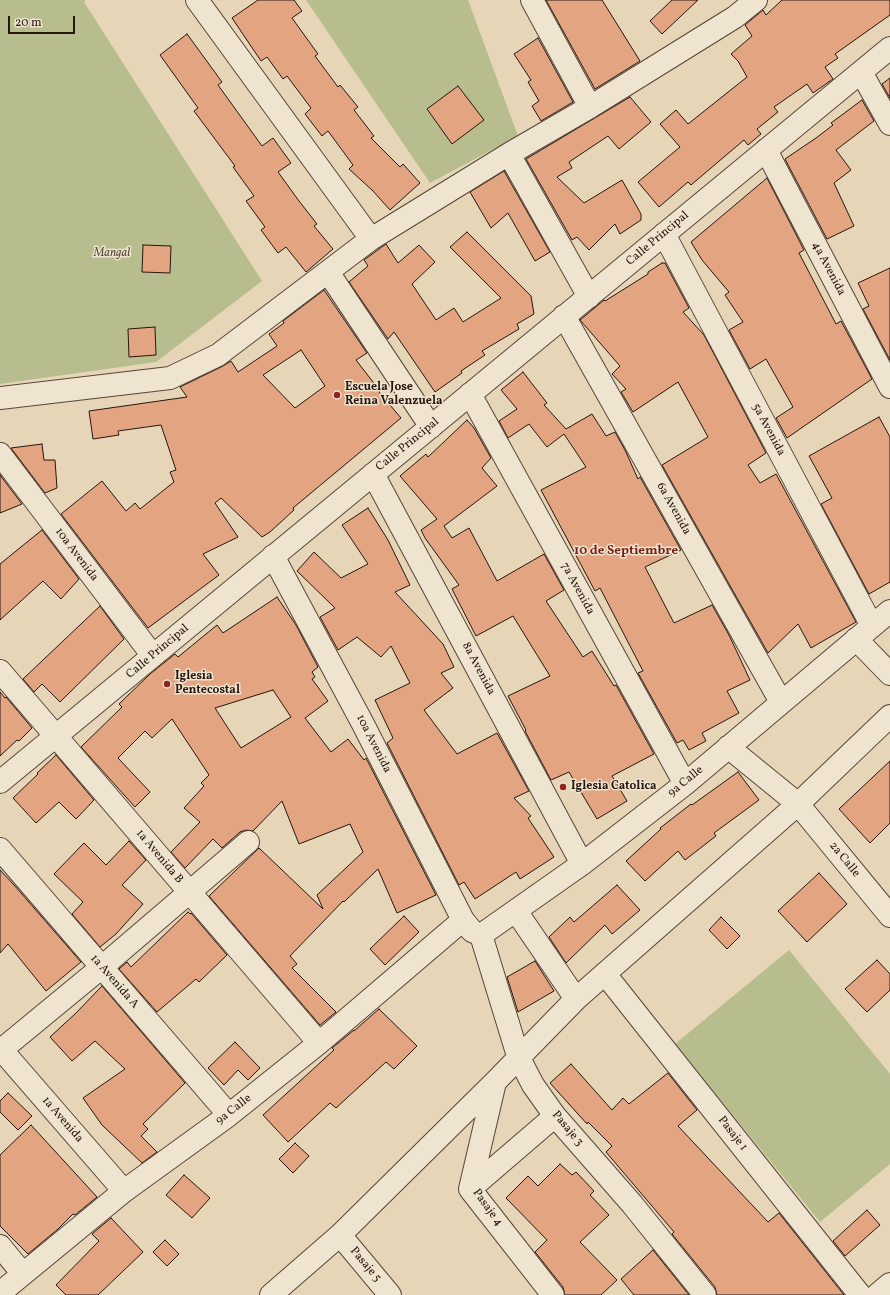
<!DOCTYPE html>
<style>
body{margin:0}
#map{position:relative;width:890px;height:1295px;overflow:hidden;background:#e6d6b7;font-family:Vollkorn,serif}
canvas{display:block}
.scale{position:absolute;left:8px;top:16px;width:67px;height:18px;box-sizing:border-box;border:2px solid #26160f;border-top:0;padding-left:5px;font-size:12px;line-height:14px;white-space:nowrap;color:#26160f;-webkit-text-stroke:3px #efe4d0;paint-order:stroke}
</style>
<div id="map">
<canvas width="890" height="1295"></canvas>
<div class="scale">20 m</div>
</div>
<script>
const ctx = document.querySelector('canvas').getContext('2d');
ctx.lineJoin = 'round';
function fill(path, color) {
  ctx.fillStyle = color;
  ctx.fill(path, 'evenodd');
}
function poly(rows) {
  const path = new Path2D();
  for (const r of rows) {
    path.moveTo(r[0], r[1]);
    for (let i = 2; i < r.length; i += 2) path.lineTo(r[i], r[i + 1]);
  }
  return path;
}
function trace(path, color, width, dash) {
  ctx.strokeStyle = color;
  ctx.lineWidth = width;
  ctx.lineCap = dash ? 'butt' : 'round';
  ctx.setLineDash(dash || []);
  ctx.stroke(path);
}
function drawText(font, color, halo, rows, align = 'center') {
  ctx.font = font + ' Vollkorn,serif';
  ctx.lineWidth = 3;
  ctx.setLineDash([]);
  ctx.textBaseline = 'middle';
  ctx.strokeStyle = halo;
  ctx.fillStyle = color;
  for (const [text, x, y, turn = 0] of rows) {
    ctx.save();
    ctx.translate(x, y);
    ctx.rotate((+turn || 0) * Math.PI / 180);
    ctx.textAlign = isNaN(turn) ? turn : align;
    if (halo) ctx.strokeText(text, 0, 0);
    ctx.fillText(text, 0, 0);
    ctx.restore();
  }
}
const green = poly([
 [0,0,86,0,84,2,262,281,156,362,0,384],
 [306,0,468,0,518,136,430,183],
 [789,950,890,1074,890,1164,820,1222,675,1044]
]);
const building = poly([
 [258,0,294,0,302,11,292,18,318,54,315,56,338,87,340,85,358,107,354,110,374,136,371,138,400,167,403,164,420,183,390,210,373,191,349,169,353,165,328,131,322,136,305,114,311,108,287,76,283,79,267,57,261,61,232,18,258,0],
 [546,0,602,0,640,61,595,89,546,0],
 [672,0,698,0,662,34,650,21,672,0],
 [782,0,890,0,890,15,835,54,838,58,825,67,833,79,813,93,807,84,774,107,778,112,757,129,761,134,748,145,744,140,691,185,688,182,659,207,638,182,680,147,660,124,676,110,688,124,747,77,738,61,731,54,752,36,745,25,763,10,766,15,782,0],
 [187,34,222,82,218,85,262,146,273,138,291,163,278,172,299,201,317,224,314,226,333,249,306,272,286,247,278,253,261,230,265,227,246,201,254,196,233,167,235,166,194,111,198,108,160,55,187,34],
 [538,38,573,102,541,121,532,106,539,101,528,82,531,80,514,54,538,38],
 [890,78,890,98,882,84,890,78],
 [458,86,484,120,452,144,427,109,458,86],
 [630,97,651,122,619,149,608,136,569,162,572,168,557,177,584,203,622,180,641,214,641,220,620,234,615,224,589,250,577,237,572,240,526,159,630,97],
 [862,100,874,121,836,150,851,170,834,183,854,226,827,239,785,159,816,138,833,125,831,123,862,100],
 [504,171,550,252,535,261,508,213,491,228,470,192,504,171],
 [767,178,804,250,799,253,836,324,841,321,872,379,787,438,776,418,793,407,766,359,750,369,729,330,743,322,725,295,729,292,702,260,691,242,767,178],
 [467,232,531,296,534,314,517,324,519,329,482,351,485,355,461,371,462,373,435,392,394,332,388,339,349,282,368,266,364,260,386,244,398,263,419,245,435,262,412,284,436,320,454,308,463,322,501,298,450,247,467,232],
 [143,245,171,246,170,273,142,272,143,245],
 [662,263,665,263,689,308,683,312,704,335,766,453,748,465,760,483,776,474,856,622,811,648,798,624,768,653,662,465,708,437,678,382,633,412,621,392,626,389,612,374,620,366,580,320,604,300,605,301,648,274,648,272,662,263],
 [890,268,890,360,863,309,869,306,858,283,890,268],
 [324,290,367,353,356,360,380,391,379,392,401,418,293,508,294,510,270,532,262,537,221,498,215,503,238,537,203,554,219,575,148,628,61,514,102,481,126,511,135,503,140,509,174,482,170,472,176,470,161,425,118,431,119,435,93,439,89,411,187,397,180,387,223,366,231,361,238,372,277,346,269,334,284,323,283,321,324,290],
 [301,350,325,386,295,408,263,375,301,350],
 [155,327,156,355,129,357,128,329,155,327],
 [523,372,547,403,544,405,566,429,592,414,606,436,615,432,625,450,638,479,640,477,681,550,645,567,674,623,712,605,729,635,750,680,727,691,739,713,702,733,706,741,689,750,683,740,677,743,638,673,643,671,600,588,595,591,541,490,586,467,564,434,547,447,529,424,508,438,499,421,517,409,501,390,523,372],
 [879,417,890,437,890,582,869,594,821,504,832,498,809,456,879,417],
 [467,420,474,428,491,458,482,468,497,486,444,526,452,538,469,528,497,581,544,554,564,590,546,601,583,657,592,651,614,686,616,685,654,754,612,776,627,801,597,819,569,772,551,780,525,731,526,730,508,696,550,676,513,616,476,636,452,589,459,585,425,538,421,530,437,519,400,476,426,454,428,457,467,420],
 [42,444,44,460,55,460,57,488,45,493,11,448,42,444],
 [0,475,22,504,0,513,0,475],
 [368,508,388,540,410,585,395,592,443,644,454,667,441,673,453,688,424,710,457,754,497,733,529,791,514,798,531,816,528,818,554,857,520,879,516,872,475,899,464,882,459,885,387,743,393,738,375,700,410,683,391,646,381,657,357,637,338,650,320,617,335,608,297,571,314,552,341,578,368,564,342,525,368,508],
 [42,530,79,579,61,599,43,581,0,620,0,564,42,530],
 [277,597,296,625,318,667,312,672,315,677,312,679,328,701,305,718,331,752,348,739,364,760,366,758,436,895,397,913,378,869,344,902,343,901,290,956,297,964,292,968,336,1012,320,1025,209,896,259,848,323,909,317,895,363,852,350,824,299,844,282,801,253,831,246,830,240,832,222,848,213,839,185,868,171,852,200,822,184,808,204,786,201,783,209,775,172,719,152,738,145,731,118,758,150,792,135,807,81,747,122,707,119,704,150,674,175,654,178,657,217,625,223,633,277,597],
 [273,690,291,717,241,748,215,708,273,690],
 [100,606,124,639,60,702,42,684,34,692,23,679,100,606],
 [0,692,5,698,6,697,32,728,19,741,17,740,0,756,0,692],
 [56,755,94,800,76,819,59,802,36,823,13,798,38,774,37,773,56,755],
 [890,761,890,823,870,843,839,809,890,761],
 [738,772,759,800,714,833,716,836,685,860,678,851,645,881,626,861,661,829,660,828,691,804,692,805,738,772],
 [129,841,146,860,122,885,143,904,116,934,100,947,72,914,83,902,54,874,84,843,106,865,129,841],
 [0,870,14,885,81,962,46,991,8,944,0,953,0,870],
 [819,873,847,904,807,942,778,911,819,873],
 [617,885,640,910,612,934,605,925,566,963,549,937,570,917,574,922,617,885],
 [188,912,190,914,191,913,227,955,199,982,196,979,157,1012,119,969,127,962,131,967,188,912],
 [404,916,419,932,385,965,370,949,404,916],
 [721,917,740,936,727,949,709,930,721,917],
 [877,960,890,974,890,990,867,1012,845,989,877,960],
 [535,961,554,991,518,1012,507,977,535,961],
 [102,986,185,1083,143,1124,148,1129,141,1136,157,1152,142,1163,102,1125,83,1098,125,1069,95,1041,72,1061,50,1037,76,1013,102,986],
 [379,1009,417,1046,394,1069,386,1062,336,1108,330,1103,288,1142,263,1115,334,1050,332,1048,354,1030,354,1031,379,1009],
 [235,1042,260,1068,248,1080,238,1070,224,1085,208,1068,235,1042],
 [571,1064,612,1110,623,1098,629,1104,668,1073,697,1110,678,1126,768,1222,779,1213,844,1295,717,1295,715,1287,672,1234,674,1232,606,1152,612,1146,588,1122,587,1124,550,1083,571,1064],
 [8,1093,32,1116,18,1130,0,1112,0,1101,8,1093],
 [31,1125,97,1197,75,1215,73,1214,58,1229,28,1254,0,1226,0,1155,31,1125],
 [295,1143,309,1156,293,1173,279,1159,295,1143],
 [560,1164,572,1175,576,1172,594,1191,590,1195,609,1215,580,1242,617,1280,601,1295,565,1295,563,1287,535,1252,547,1240,506,1198,528,1176,538,1186,560,1164],
 [184,1175,210,1198,192,1218,166,1195,184,1175],
 [867,1210,880,1225,845,1256,833,1241,867,1210],
 [111,1218,143,1252,98,1295,66,1295,56,1285,99,1241,92,1234,111,1218],
 [165,1240,179,1254,167,1266,153,1252,165,1240],
 [653,1250,689,1295,634,1295,621,1279,653,1250]
]);
const minor = poly([
 [197,0,371,239],
 [532,0,590,107],
 [861,72,890,124],
 [766,150,890,387],
 [509,154,589,297],
 [664,234,872,626],
 [328,272,431,427],
 [564,316,781,702],
 [470,394,685,784],
 [0,398,170,378,218,355,371,239,509,154,590,107,735,17,756,0],
 [0,454,153,656],
 [373,474,582,864],
 [273,556,363,724,463,920,472,931,481,935,582,864,685,784,890,611],
 [856,639,890,674],
 [0,671,319,1043],
 [728,747,798,804,890,916],
 [0,782,890,48],
 [0,849,229,1115],
 [516,911,576,999],
 [481,935,518,1056,533,1085,555,1116,632,1204,705,1295],
 [605,974,860,1295],
 [0,1048,124,1191],
 [0,1051,102,967,248,842],
 [495,1082,470,1189,553,1295],
 [470,1189,555,1116],
 [340,1235,390,1295],
 [0,1246,23,1274],
 [0,1293,124,1191,229,1115,319,1043,463,920],
 [271,1295,340,1235,495,1082,576,999,798,804,890,716],
 [877,1295,890,1284]
]);
const markers = [
 [337,395,4,"#8f2418"],
 [167,684,4,"#8f2418"],
 [563,787,4,"#8f2418"]
];
const streetNames = [
 ["Calle Principal",658,239,-40],
 ["4a Avenida",828,269,62],
 ["5a Avenida",768,430,62],
 ["Calle Principal",408,445,-39],
 ["6a Avenida",673,509,61],
 ["10a Avenida",76,555,53],
 ["7a Avenida",577,589,61],
 ["Calle Principal",158,652,-40],
 ["8a Avenida",478,669,62],
 ["10a Avenida",373,744,63],
 ["9a Calle",686,782,-39],
 ["1a Avenida B",159,857,50],
 ["2a Calle",844,860,51],
 ["1a Avenida A",114,982,49],
 ["9a Calle",234,1110,-38],
 ["1a Avenida",62,1120,49],
 ["Pasaje 3",567,1129,50],
 ["Pasaje 1",732,1134,52],
 ["Pasaje 4",487,1208,54],
 ["Pasaje 5",365,1265,50]
];
const parkNames = [
 ["Mangal",112,254]
];
const poiNames = [
 ["Escuela Jose",345,388],
 ["Reina Valenzuela",345,402],
 ["Iglesia",175,677],
 ["Pentecostal",175,691],
 ["Iglesia Catolica",571,787]
];
const neighbourhoodNames = [
 ["10 de Septiembre",626,552]
];
fill(green, '#b7bd8d');
fill(building, '#e3a482');
trace(building, '#26160f', 1);
trace(minor, '#564639', 24);
trace(minor, '#efe4d0', 22);
for (const [x, y, r, color] of markers) {
  const dot = new Path2D();
  dot.arc(x, y, r, 0, 2 * Math.PI);
  ctx.fillStyle = color;
  ctx.fill(dot);
  trace(dot, '#efe4d0', 1.5);
}
drawText('12px', '#26160f', '#efe4d0', streetNames);
drawText('italic 12px', '#524835', '#efe4d0', parkNames);
drawText('bold 12px', '#26160f', '#efe4d0', poiNames, 'left');
drawText('bold 13px', '#7a1f14', '#efe4d0', neighbourhoodNames);
</script>
